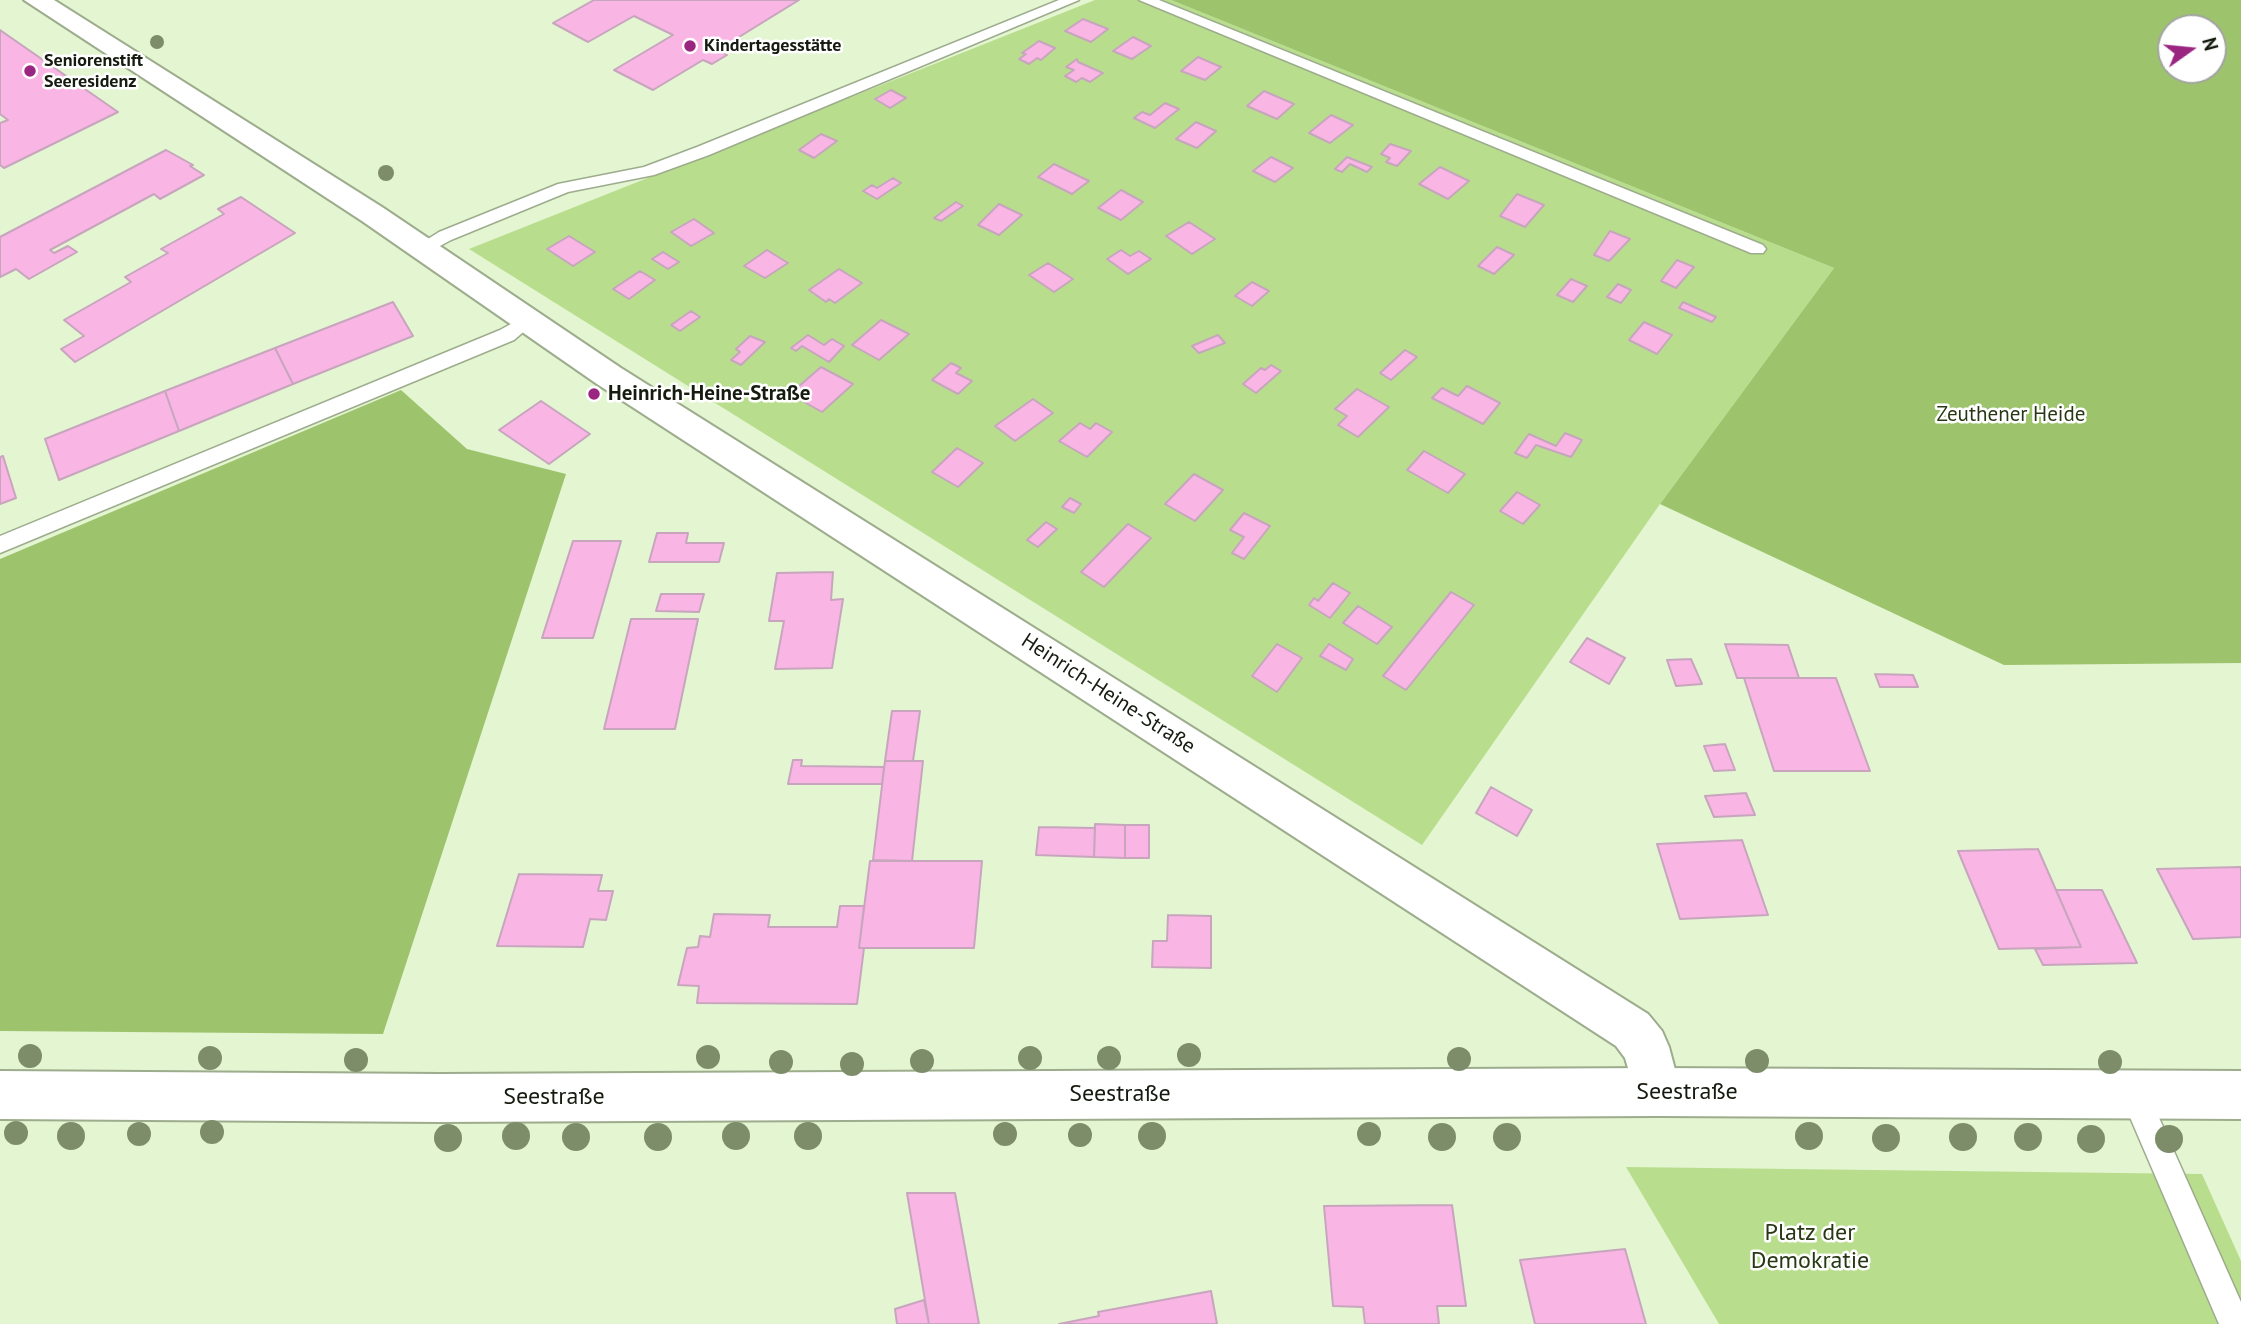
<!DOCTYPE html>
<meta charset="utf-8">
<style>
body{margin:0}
#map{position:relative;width:2241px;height:1324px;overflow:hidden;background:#e4f5d2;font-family:"PT Sans",sans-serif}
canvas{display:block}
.north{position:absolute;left:2157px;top:14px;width:70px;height:70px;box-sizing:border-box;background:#fff;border:2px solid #a1a49f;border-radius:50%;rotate:75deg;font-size:19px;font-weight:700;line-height:28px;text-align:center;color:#151b0f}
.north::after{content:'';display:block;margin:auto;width:24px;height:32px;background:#9b2682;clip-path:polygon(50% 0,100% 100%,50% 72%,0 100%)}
</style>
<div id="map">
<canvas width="2241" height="1324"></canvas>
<div class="north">N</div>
</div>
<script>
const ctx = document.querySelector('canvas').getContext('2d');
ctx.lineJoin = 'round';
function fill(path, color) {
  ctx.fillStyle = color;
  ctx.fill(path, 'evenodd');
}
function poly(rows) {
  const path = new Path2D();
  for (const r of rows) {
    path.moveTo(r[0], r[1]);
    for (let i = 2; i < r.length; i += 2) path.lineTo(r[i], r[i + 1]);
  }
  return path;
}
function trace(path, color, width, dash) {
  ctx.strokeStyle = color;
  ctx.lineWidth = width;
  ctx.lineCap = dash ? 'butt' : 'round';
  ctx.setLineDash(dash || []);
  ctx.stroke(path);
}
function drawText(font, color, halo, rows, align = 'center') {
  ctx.font = font + ' "PT Sans",sans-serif';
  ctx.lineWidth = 5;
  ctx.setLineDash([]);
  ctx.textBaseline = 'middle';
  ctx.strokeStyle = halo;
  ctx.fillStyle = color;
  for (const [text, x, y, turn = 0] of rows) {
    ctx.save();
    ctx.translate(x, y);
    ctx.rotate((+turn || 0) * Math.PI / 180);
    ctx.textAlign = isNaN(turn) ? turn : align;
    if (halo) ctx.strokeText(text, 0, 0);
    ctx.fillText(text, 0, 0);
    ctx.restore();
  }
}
const green = poly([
 [1095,0,1171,0,1834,268,1660,504,1422,845,469,249],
 [1626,1167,2202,1174,2241,1261,2241,1324,1719,1324]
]);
const forest = poly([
 [1171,0,2241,0,2241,663,2004,665,1660,504,1834,268],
 [2171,28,2213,28,2213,70,2171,70],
 [401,390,467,449,566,474,383,1034,0,1031,0,559]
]);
const building = poly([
 [594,0,799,0,718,50,727,55,712,64,703,60,653,90,614,70,673,35,634,16,588,42,553,23,594,0],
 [1083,19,1108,29,1091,42,1065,31,1083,19],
 [0,30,118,112,4,168,0,165,0,123,8,120,0,114,0,30],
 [1133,37,1151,46,1132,59,1113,51,1133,37],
 [1039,41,1055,48,1041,60,1037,58,1029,64,1019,59,1026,54,1022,53,1039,41],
 [1198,57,1221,67,1205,80,1181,71,1198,57],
 [1077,59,1078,62,1103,73,1090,82,1082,78,1076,82,1065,76,1074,70,1066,67,1077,59],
 [891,90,906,98,890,108,875,99,891,90],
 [1264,91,1294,104,1277,119,1247,106,1264,91],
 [1165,103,1179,109,1155,128,1134,118,1142,112,1150,115,1165,103],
 [1331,115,1353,125,1330,143,1309,133,1331,115],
 [1196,122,1216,131,1197,148,1176,139,1196,122],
 [821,134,837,141,814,158,799,150,821,134],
 [1390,144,1411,151,1397,166,1386,162,1390,158,1381,154,1390,144],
 [166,150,193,165,190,166,204,175,160,199,154,194,50,250,54,253,68,246,77,252,29,279,16,269,0,277,0,237,166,150],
 [1271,157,1293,168,1275,182,1253,171,1271,157],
 [1347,157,1372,167,1367,172,1350,164,1342,172,1335,169,1347,157],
 [1054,164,1089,181,1072,194,1038,177,1054,164],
 [1440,167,1469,181,1448,199,1419,184,1440,167],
 [893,178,901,183,877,199,863,191,872,185,877,188,893,178],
 [1121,190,1143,202,1121,220,1098,208,1121,190],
 [1517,194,1544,205,1525,227,1500,216,1517,194],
 [241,197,295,233,75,362,61,349,84,336,64,320,131,282,125,277,168,253,161,249,224,214,218,209,241,197],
 [956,202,963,206,941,221,934,218,956,202],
 [999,204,1022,215,999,235,978,225,999,204],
 [694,219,714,233,691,246,671,232,694,219],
 [1189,222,1215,239,1192,254,1166,236,1189,222],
 [1610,231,1630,239,1609,261,1594,255,1610,231],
 [569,236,595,252,573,266,547,249,569,236],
 [1497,247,1514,255,1494,274,1478,266,1497,247],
 [767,250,788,263,765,278,744,266,767,250],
 [1121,250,1130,256,1139,251,1151,259,1128,274,1107,259,1121,250],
 [663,252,679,262,668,269,652,259,663,252],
 [1677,260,1694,267,1676,288,1661,281,1677,260],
 [1048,263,1073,279,1054,292,1029,275,1048,263],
 [839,269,862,283,835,303,829,299,826,302,809,290,839,269],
 [640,271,655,280,629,299,613,289,640,271],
 [1571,279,1587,286,1573,302,1557,295,1571,279],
 [1252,282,1269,291,1252,306,1235,296,1252,282],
 [1618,284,1631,290,1621,303,1607,297,1618,284],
 [393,302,413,336,293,384,275,348,393,302],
 [1683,302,1716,317,1712,322,1679,308,1683,302],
 [691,311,700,317,680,331,671,325,691,311],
 [881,320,909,334,879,360,852,345,881,320],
 [1644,322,1672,335,1657,354,1629,340,1644,322],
 [808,335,824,345,832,339,844,346,829,362,802,346,796,351,791,348,808,335],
 [1218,335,1225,343,1199,353,1192,346,1218,335],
 [750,336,765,342,741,365,731,360,740,352,736,349,750,336],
 [275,348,293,384,179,431,165,391,275,348],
 [1405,350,1417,357,1391,380,1380,373,1405,350],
 [951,363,961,368,956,373,972,381,958,394,932,380,951,363],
 [1271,365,1281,371,1256,393,1243,384,1261,368,1265,370,1271,365],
 [821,367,853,384,822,412,790,394,821,367],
 [1467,386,1500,403,1483,424,1432,398,1442,388,1458,396,1467,386],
 [1357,389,1389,407,1358,437,1338,425,1347,416,1335,409,1357,389],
 [165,391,179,431,59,480,45,439,165,391],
 [1033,399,1053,413,1015,441,995,426,1033,399],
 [541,401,590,434,549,464,499,430,541,401],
 [1080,423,1090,429,1096,423,1112,432,1087,457,1059,441,1080,423],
 [1565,433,1582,440,1571,457,1536,445,1527,458,1515,453,1529,434,1556,446,1565,433],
 [957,448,983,463,958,487,932,472,957,448],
 [1424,451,1465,474,1448,493,1407,470,1424,451],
 [3,456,16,498,0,504,0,457,3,456],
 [1194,474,1223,490,1195,521,1165,504,1194,474],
 [1517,492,1540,505,1523,524,1500,511,1517,492],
 [1070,498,1081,504,1074,513,1062,507,1070,498],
 [1244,513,1270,526,1244,559,1232,553,1244,537,1230,530,1244,513],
 [1046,522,1057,529,1038,547,1027,540,1046,522],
 [1128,524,1151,538,1104,587,1081,572,1128,524],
 [657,533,688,533,686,543,724,543,719,562,649,562,657,533],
 [573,541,621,541,593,638,542,638,573,541],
 [833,572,831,600,843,599,832,668,775,669,784,621,769,621,777,573,833,572],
 [1333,583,1350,593,1330,618,1309,605,1314,598,1318,601,1333,583],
 [1451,592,1474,605,1406,690,1383,676,1451,592],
 [661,594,704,594,699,612,656,611,661,594],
 [1358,606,1392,627,1377,644,1343,623,1358,606],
 [631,619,698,619,675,729,604,729,631,619],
 [1587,638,1625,658,1609,684,1570,662,1587,638],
 [1277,644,1302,658,1277,692,1252,676,1277,644],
 [1329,644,1353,659,1346,670,1320,656,1329,644],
 [1725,644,1788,645,1799,678,1737,678,1725,644],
 [1691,659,1702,684,1676,686,1667,660,1691,659],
 [1875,674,1913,675,1918,687,1880,687,1875,674],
 [1744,678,1836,678,1870,771,1774,771,1744,678],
 [892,711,920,711,913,761,885,761,892,711],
 [1725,744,1735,770,1714,771,1704,746,1725,744],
 [793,760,802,760,801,766,884,767,882,784,788,784,793,760],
 [885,761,923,761,912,861,873,860,885,761],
 [1491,787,1532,810,1517,836,1476,813,1491,787],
 [1746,793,1755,815,1714,817,1705,796,1746,793],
 [1095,824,1125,825,1125,858,1094,857,1095,824],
 [1125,825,1149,825,1149,858,1125,858,1125,825],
 [1039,827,1095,828,1094,857,1036,855,1039,827],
 [1742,840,1768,915,1680,919,1657,844,1742,840],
 [2038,849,2081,947,1999,949,1958,851,2038,849],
 [870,861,982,861,974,948,859,948,870,861],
 [2241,867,2241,937,2193,939,2157,869,2241,867],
 [519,874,602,875,598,891,613,891,606,920,590,919,583,947,497,946,519,874],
 [2056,890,2102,890,2137,963,2043,965,2035,949,2081,947,2056,890],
 [840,906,864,906,859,948,864,948,857,1004,697,1003,699,986,678,985,687,948,698,947,700,936,710,937,714,914,770,915,768,927,837,927,840,906],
 [1168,915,1211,916,1211,968,1152,967,1153,941,1167,941,1168,915],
 [907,1193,955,1193,979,1324,929,1324,907,1193],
 [1452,1205,1466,1306,1437,1306,1439,1324,1365,1324,1363,1307,1333,1306,1324,1206,1452,1205],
 [1625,1249,1646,1324,1535,1324,1520,1260,1625,1249],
 [1211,1291,1217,1324,1059,1324,1099,1316,1098,1312,1211,1291],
 [924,1300,929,1324,897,1324,895,1309,924,1300]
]);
const lane = poly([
 [1059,0,1079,0,709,155,654,175,568,192,451,240,427,253,415,253,412,249,439,232,558,184,644,167,697,147,1059,0],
 [1139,0,1159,0,1763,245,1766,249,1763,253,1751,253,1139,0],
 [527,315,536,321,514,340,0,553,0,536,500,330,527,315],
 [2134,1080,2144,1084,2241,1302,2241,1324,2219,1324,2120,1094,2124,1084,2134,1080]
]);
const street = poly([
 [24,0,54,0,382,207,621,368,1648,1014,1662,1031,1669,1047,1681,1092,1674,1109,1657,1116,1640,1109,1625,1058,1616,1046,597,384,362,221,24,0]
]);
const secondary = poly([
 [1657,1068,2241,1071,2241,1119,1657,1116,440,1122,0,1119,0,1071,440,1074,1657,1068]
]);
const trees = [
 [157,42,7],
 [386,173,8],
 [1189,1055,12],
 [30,1056,12],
 [708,1057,12],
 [210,1058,12],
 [1030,1058,12],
 [1109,1058,12],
 [1459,1059,12],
 [356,1060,12],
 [922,1061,12],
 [1757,1061,12],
 [781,1062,12],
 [2110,1062,12],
 [852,1064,12],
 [212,1132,12],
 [16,1133,12],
 [139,1134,12],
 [1005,1134,12],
 [1369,1134,12],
 [71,1136,14],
 [516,1136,14],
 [736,1136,14],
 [808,1136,14],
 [1152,1136,14],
 [1809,1136,14],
 [1080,1135,12],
 [576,1137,14],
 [658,1137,14],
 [1442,1137,14],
 [1507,1137,14],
 [1963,1137,14],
 [2028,1137,14],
 [448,1138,14],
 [1886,1138,14],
 [2091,1139,14],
 [2169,1139,14]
];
const markers = [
 [690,46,7,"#9b2682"],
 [30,71,7,"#9b2682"],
 [594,394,7,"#9b2682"]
];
const farPoinames = [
 ["Kindertagesstätte",704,46],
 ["Seniorenstift",44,61],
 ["Seeresidenz",44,82]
];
const poiNames = [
 ["Heinrich-Heine-Straße",608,394]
];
const parkNames = [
 ["Zeuthener Heide",2011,415]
];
const streetNames = [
 ["Heinrich-Heine-Straße",1108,694,33]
];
const nearStreetnames = [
 ["Seestraße",1687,1092],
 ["Seestraße",1120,1094],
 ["Seestraße",554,1097]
];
const nearParknames = [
 ["Platz der",1810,1233],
 ["Demokratie",1810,1261]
];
fill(green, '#b8de8d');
fill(forest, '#9dc46d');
fill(building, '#f9b5e4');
trace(building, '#c7a6bd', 2);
trace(lane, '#9cac8c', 3);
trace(street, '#9cac8c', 4);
trace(secondary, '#9cac8c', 4);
fill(lane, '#fff');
fill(street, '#fff');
fill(secondary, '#fff');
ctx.fillStyle = '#7d8d6a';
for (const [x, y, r] of trees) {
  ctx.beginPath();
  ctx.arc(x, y, r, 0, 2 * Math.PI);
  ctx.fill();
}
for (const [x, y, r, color] of markers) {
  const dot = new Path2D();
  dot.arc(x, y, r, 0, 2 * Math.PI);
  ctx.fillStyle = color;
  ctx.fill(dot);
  trace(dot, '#fff', 2.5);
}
drawText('bold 18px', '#151b0f', '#fff', farPoinames, 'left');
drawText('bold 21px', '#151b0f', '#fff', poiNames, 'left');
drawText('21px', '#283814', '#fff', parkNames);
drawText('21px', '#151b0f', '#fff', streetNames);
drawText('24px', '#151b0f', '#fff', nearStreetnames);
drawText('24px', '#283814', '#fff', nearParknames);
</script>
